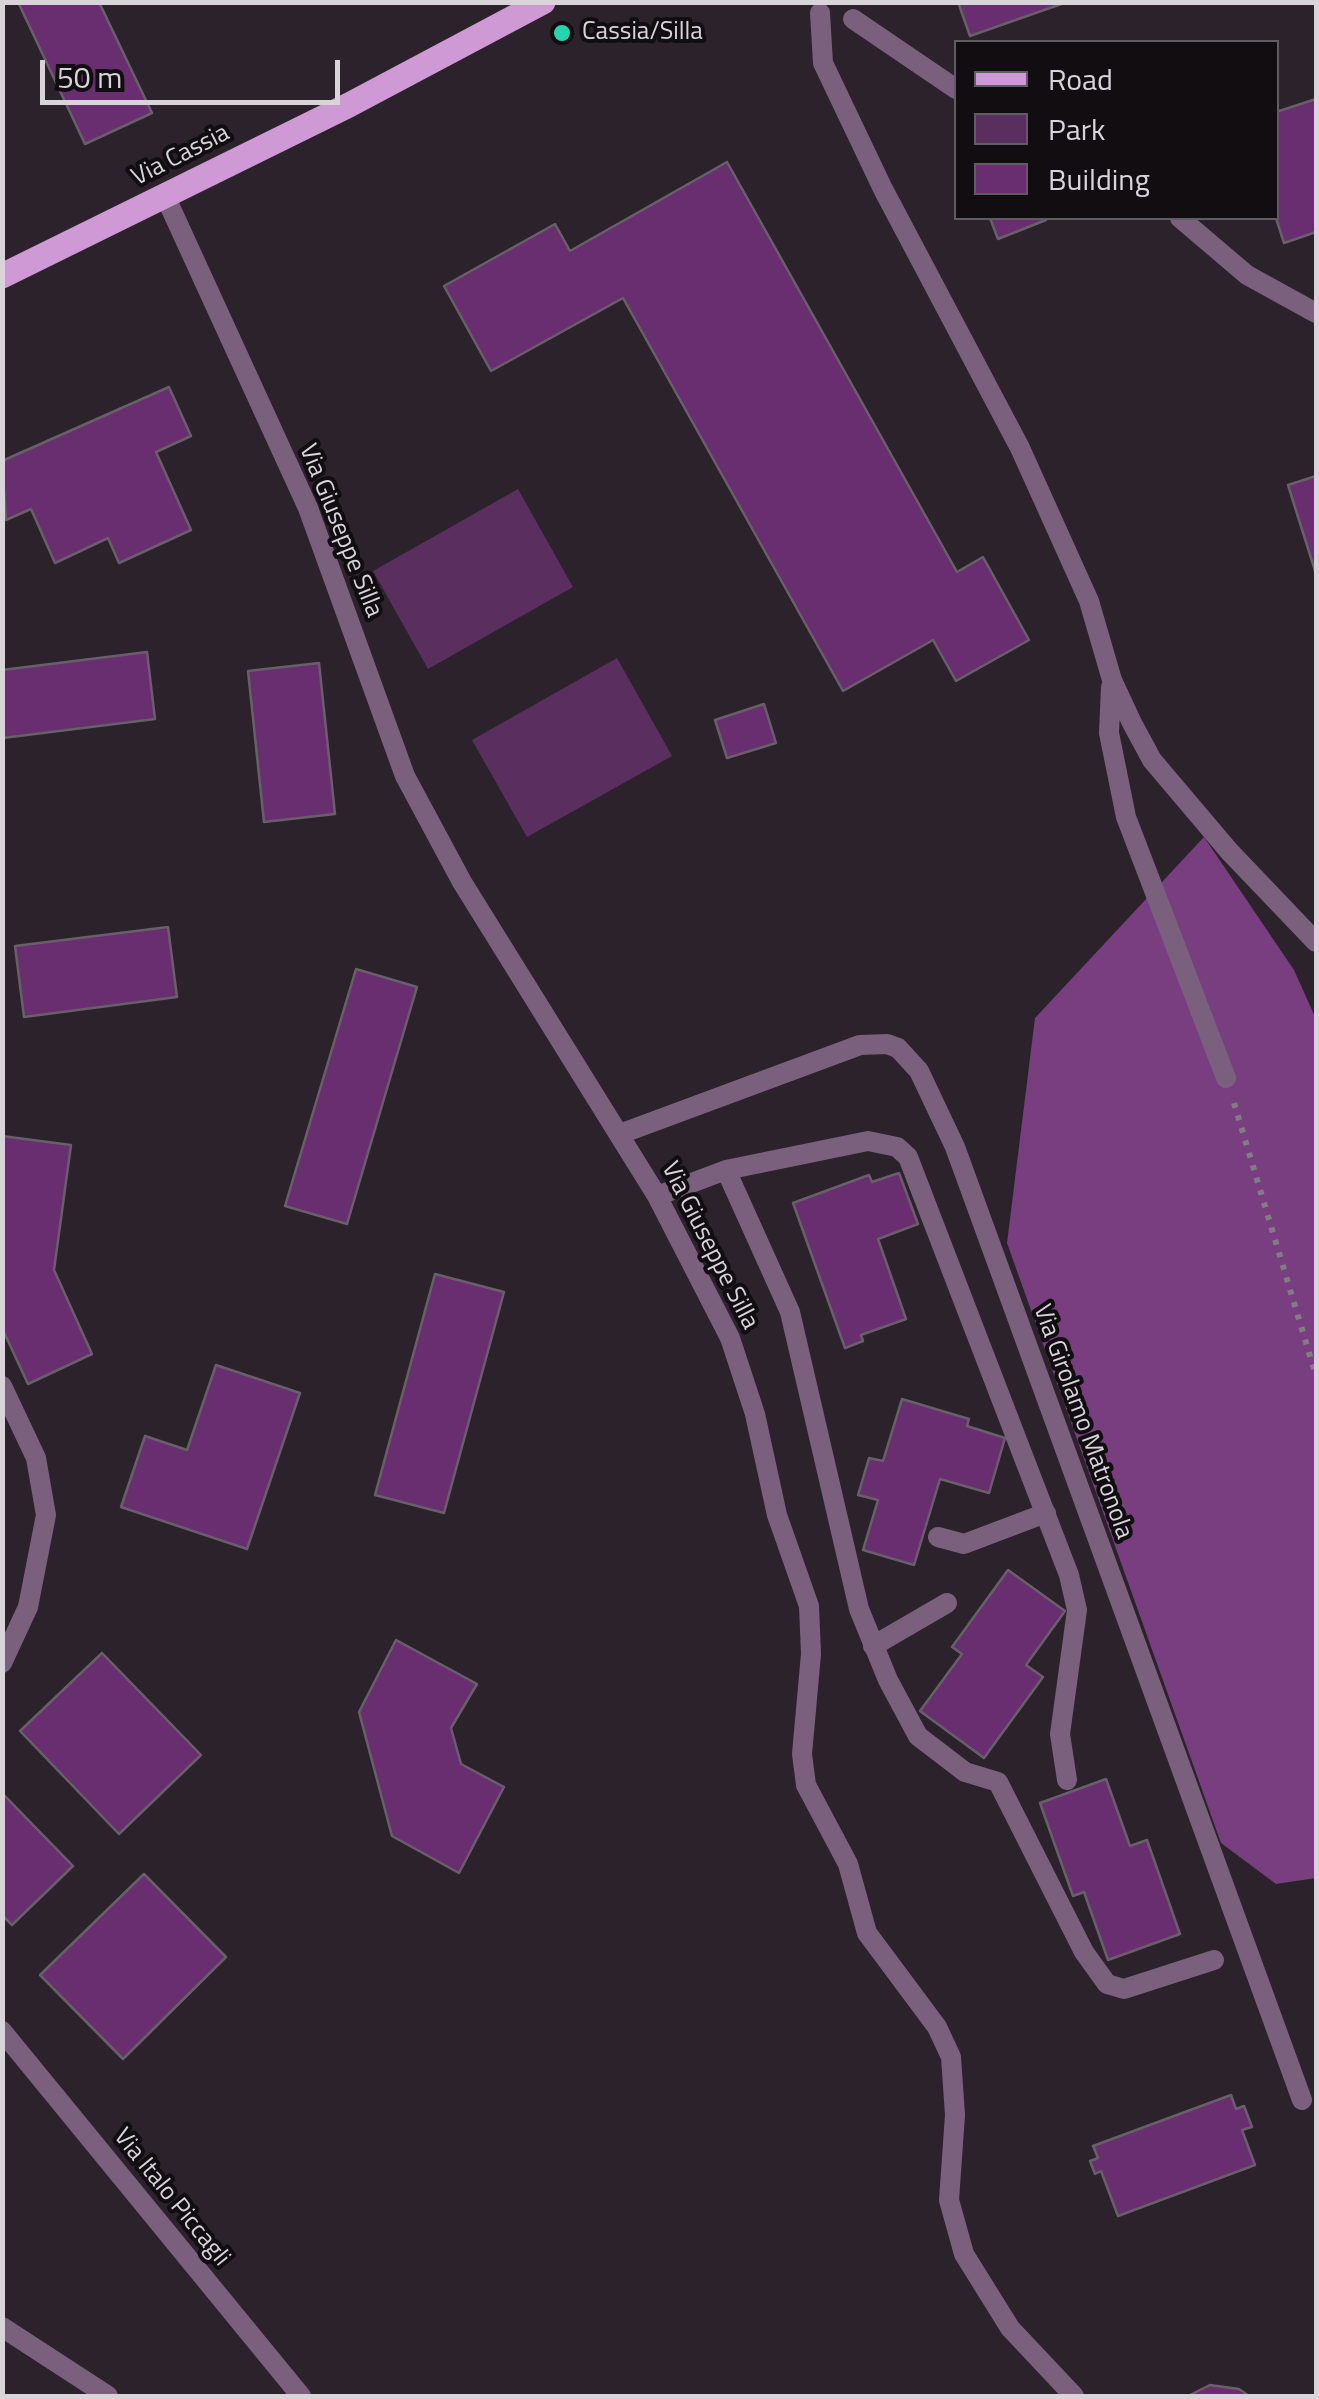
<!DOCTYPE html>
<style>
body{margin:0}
#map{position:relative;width:1319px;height:2399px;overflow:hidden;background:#2b222c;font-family:"Titillium Web",sans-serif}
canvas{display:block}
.frame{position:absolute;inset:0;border:5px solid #d9d3da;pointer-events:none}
.legend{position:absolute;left:954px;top:40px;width:325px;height:180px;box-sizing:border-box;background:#110d11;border:2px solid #615c61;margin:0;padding:12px 18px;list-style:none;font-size:30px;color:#d9d3da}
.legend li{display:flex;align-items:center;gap:20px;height:50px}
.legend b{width:50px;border:2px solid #615c61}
.scale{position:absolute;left:40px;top:60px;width:300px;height:45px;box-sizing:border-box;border:5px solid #d9d3da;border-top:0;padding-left:12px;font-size:30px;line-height:35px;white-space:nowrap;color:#d9d3da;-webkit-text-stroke:8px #110d11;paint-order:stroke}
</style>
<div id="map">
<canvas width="1319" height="2399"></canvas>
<div class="frame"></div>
<ul class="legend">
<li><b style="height:12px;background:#cf99d6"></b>Road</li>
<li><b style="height:28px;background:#5a2f60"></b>Park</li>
<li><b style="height:28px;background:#682e70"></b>Building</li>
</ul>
<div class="scale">50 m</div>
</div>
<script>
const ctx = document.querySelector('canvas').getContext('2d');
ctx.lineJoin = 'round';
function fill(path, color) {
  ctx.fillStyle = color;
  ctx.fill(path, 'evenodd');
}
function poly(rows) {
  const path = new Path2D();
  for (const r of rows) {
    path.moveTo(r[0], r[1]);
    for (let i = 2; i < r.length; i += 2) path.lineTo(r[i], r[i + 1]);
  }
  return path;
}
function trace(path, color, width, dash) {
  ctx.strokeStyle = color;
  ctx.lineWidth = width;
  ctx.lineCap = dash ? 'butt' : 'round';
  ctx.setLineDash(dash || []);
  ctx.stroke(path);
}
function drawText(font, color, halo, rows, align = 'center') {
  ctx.font = font + ' "Titillium Web",sans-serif';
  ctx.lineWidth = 8;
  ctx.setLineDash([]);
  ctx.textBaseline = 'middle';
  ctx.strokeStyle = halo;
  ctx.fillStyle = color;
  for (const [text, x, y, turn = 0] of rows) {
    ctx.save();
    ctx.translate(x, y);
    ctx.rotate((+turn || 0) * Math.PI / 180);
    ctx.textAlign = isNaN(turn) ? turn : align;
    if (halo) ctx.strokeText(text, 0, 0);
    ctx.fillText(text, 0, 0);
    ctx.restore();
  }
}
const green = poly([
 [518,489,573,587,428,669,373,571],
 [617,658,672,756,527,837,472,740]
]);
const forest = poly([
 [1204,837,1294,970,1316,1019,1316,1878,1276,1884,1221,1843,1007,1243,1035,1018]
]);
const building = poly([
 [18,2,99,2,152,113,85,144,18,2],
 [958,2,1067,2,970,36,958,2],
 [1316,99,1316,232,1284,243,1276,218,1276,112,1316,99],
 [727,162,957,572,983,557,1029,640,956,681,933,640,843,691,623,298,491,371,444,286,555,224,570,251,727,162],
 [990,218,1045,218,1046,220,998,239,990,218],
 [169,387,191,436,156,452,191,530,119,563,108,538,55,563,31,509,6,520,2,461,169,387],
 [1316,476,1316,574,1288,485,1316,476],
 [147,652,155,719,3,738,2,670,147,652],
 [319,663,335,814,264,822,248,671,319,663],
 [764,704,776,743,727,758,715,720,764,704],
 [168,927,177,997,24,1017,15,946,168,927],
 [356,969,417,987,347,1224,285,1206,356,969],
 [2,1136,71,1145,54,1270,92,1354,28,1384,2,1328,2,1136],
 [899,1173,918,1224,878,1239,906,1319,861,1335,863,1341,845,1348,793,1203,869,1175,872,1182,899,1173],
 [435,1274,504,1292,444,1513,375,1495,435,1274],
 [216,1365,300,1393,247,1549,121,1507,145,1436,187,1450,216,1365],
 [902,1399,969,1419,967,1426,1005,1438,989,1493,940,1479,914,1565,863,1550,878,1500,858,1495,869,1458,883,1461,902,1399],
 [1008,1570,1065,1611,1026,1665,1043,1677,984,1758,920,1711,962,1654,952,1647,1008,1570],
 [396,1640,477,1684,451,1728,461,1764,504,1787,459,1873,392,1836,359,1712,396,1640],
 [102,1653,201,1755,119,1834,20,1731,102,1653],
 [1106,1779,1130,1846,1147,1840,1180,1934,1108,1960,1084,1892,1073,1896,1040,1803,1106,1779],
 [2,1793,73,1866,12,1925,2,1915,2,1793],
 [144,1874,226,1957,123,2059,40,1975,144,1874],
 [1231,2095,1236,2109,1244,2106,1252,2127,1242,2130,1255,2165,1118,2216,1101,2171,1095,2174,1090,2161,1098,2158,1093,2146,1231,2095],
 [1210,2385,1239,2389,1249,2396,1188,2396,1210,2385]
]);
const path = poly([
 [1234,1103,1316,1376]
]);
const lane = poly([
 [820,13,823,63,883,189,1020,448,1089,601,1112,680,1132,723,1152,760,1229,851,1316,942],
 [853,19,956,89],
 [1180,218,1247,275,1316,313],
 [1111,687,1109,733,1126,817,1226,1078],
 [938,1537,964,1544,1046,1513],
 [2,2327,108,2396]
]);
const street = poly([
 [166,198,308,508,405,776,462,882,657,1196,730,1338,755,1414,777,1515,809,1606,811,1654,802,1754,806,1785,848,1864,867,1933,937,2027,951,2057,955,2115,949,2200,964,2254,1010,2328,1074,2396],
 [620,1134,860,1045,887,1044,898,1048,919,1071,955,1147,1302,2100],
 [726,1170,790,1312,859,1609,888,1680,918,1736,965,1772,998,1782,1084,1952,1107,1984,1124,1989,1214,1960],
 [657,1196,726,1170,868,1141,897,1147,908,1157,1069,1575,1077,1610,1060,1734,1067,1780],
 [2,1386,36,1458,46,1515,28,1607,2,1663],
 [873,1646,947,1603],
 [2,2031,301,2396]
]);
const primary = poly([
 [2,276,349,105,543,2]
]);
const markers = [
 [562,33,10,"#25d5ae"]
];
const poiNames = [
 ["Cassia/Silla",582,33]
];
const streetNames = [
 ["Via Cassia",181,156,-27],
 ["Via Giuseppe Silla",340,531,68],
 ["Via Giuseppe Silla",709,1246,63],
 ["Via Girolamo Matronola",1082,1422,70],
 ["Via Italo Piccagli",171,2198,51]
];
fill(green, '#5a2f60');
fill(forest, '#783e80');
fill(building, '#682e70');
trace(building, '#695f6a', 2.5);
trace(path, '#837c84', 6, [5, 8]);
trace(lane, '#7a607d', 20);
trace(street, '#7a607d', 20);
trace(primary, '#cf99d6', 25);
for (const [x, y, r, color] of markers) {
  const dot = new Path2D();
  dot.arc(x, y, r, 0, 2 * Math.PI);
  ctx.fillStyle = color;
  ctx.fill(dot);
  trace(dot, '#110d11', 4);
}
drawText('25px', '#d9d3da', '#110d11', poiNames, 'left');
drawText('25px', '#d9d3da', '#110d11', streetNames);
</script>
